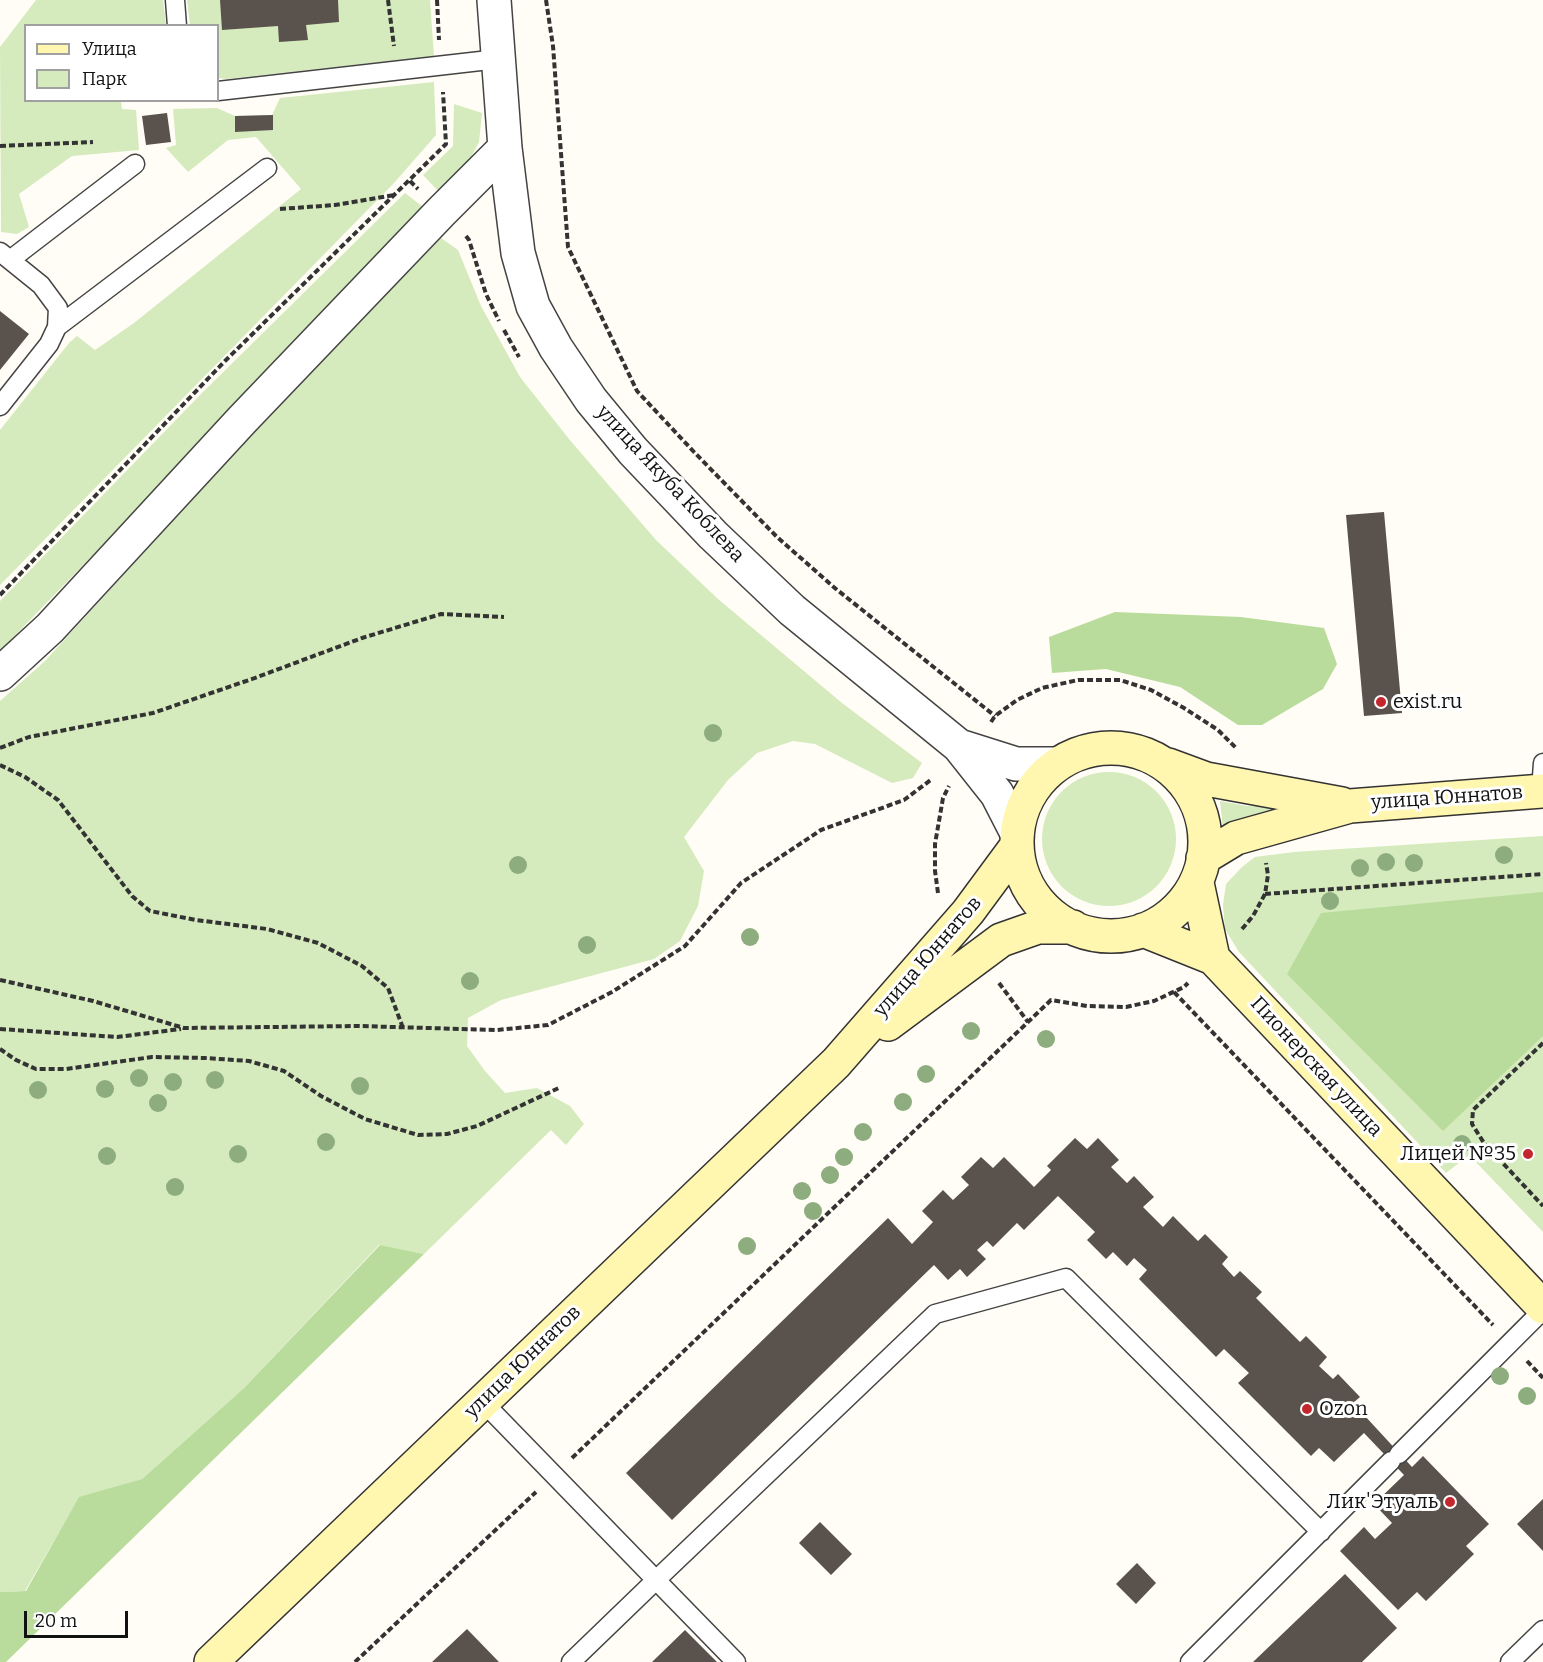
<!DOCTYPE html>
<meta charset="utf-8">
<style>
body{margin:0}
#map{position:relative;width:1543px;height:1662px;overflow:hidden;background:#fffdf5;font-family:Bitter,serif}
canvas{display:block}
.legend{position:absolute;left:24px;top:24px;width:195px;height:78px;box-sizing:border-box;background:#fff;border:2px solid #a0a0a0;margin:0;padding:8px 10px;list-style:none;font-size:18px;color:#111}
.legend li{display:flex;align-items:center;gap:12px;height:30px}
.legend b{width:30px;border:2px solid #a0a0a0}
.scale{position:absolute;left:24px;top:1611px;width:104px;height:27px;box-sizing:border-box;border:3px solid #111;border-top:0;padding-left:8px;font-size:18px;line-height:21px;white-space:nowrap;color:#111;-webkit-text-stroke:4px #fff;paint-order:stroke}
</style>
<div id="map">
<canvas width="1543" height="1662"></canvas>
<ul class="legend">
<li><b style="height:8px;background:#fff6b0"></b>Улица</li>
<li><b style="height:16px;background:#d5ebbd"></b>Парк</li>
</ul>
<div class="scale">20 m</div>
</div>
<script>
const ctx = document.querySelector('canvas').getContext('2d');
ctx.lineJoin = 'round';
function fill(path, color) {
  ctx.fillStyle = color;
  ctx.fill(path, 'evenodd');
}
function poly(rows) {
  const path = new Path2D();
  for (const r of rows) {
    if (r.length === 3) {
      path.moveTo(r[0] + r[2], r[1]);
      path.arc(r[0], r[1], r[2], 0, 2 * Math.PI);
      continue;
    }
    path.moveTo(r[0], r[1]);
    for (let i = 2; i < r.length; i += 2) path.lineTo(r[i], r[i + 1]);
  }
  return path;
}
function trace(path, color, width, dash) {
  ctx.strokeStyle = color;
  ctx.lineWidth = width;
  ctx.lineCap = dash ? 'butt' : 'round';
  ctx.setLineDash(dash || []);
  ctx.stroke(path);
}
function drawText(font, color, halo, rows, align = 'center') {
  ctx.font = font + ' Bitter,serif';
  ctx.lineWidth = 6;
  ctx.setLineDash([]);
  ctx.textBaseline = 'middle';
  ctx.strokeStyle = halo;
  ctx.fillStyle = color;
  for (const [text, x, y, turn = 0] of rows) {
    ctx.save();
    ctx.translate(x, y);
    ctx.rotate((+turn || 0) * Math.PI / 180);
    ctx.textAlign = isNaN(turn) ? turn : align;
    if (halo) ctx.strokeText(text, 0, 0);
    ctx.fillText(text, 0, 0);
    ctx.restore();
  }
}
const green = poly([
 [36,0,163,0,166,25,26,26,26,100,121,101,122,109,136,110,139,150,72,156,19,194,29,227,17,234,1,232,0,47],
 [187,0,430,0,434,56,227,79,218,78,218,26,190,25],
 [434,82,436,135,394,183,0,585,0,430,69,343,77,336,95,350,134,323,301,189,256,137,228,140,188,172,166,148,176,145,173,109,217,108,235,116,272,115,280,98],
 [454,104,482,113,479,142,468,163,441,194,423,175,453,146],
 [405,193,427,210,0,651,0,601,202,393],
 [441,238,458,250,481,306,520,377,569,439,656,540,718,599,842,703,922,763,913,778,892,783,815,744,793,741,757,753,728,780,684,837,704,871,698,906,680,941,654,959,501,1000,468,1018,467,1046,485,1071,505,1093,537,1088,570,1106,584,1124,566,1145,551,1130,424,1254,379,1245,244,1388,142,1479,79,1498,25,1591,0,1592,0,701,45,661,302,379],
 [1109,839,67],
 [1220,801,1247,806,1293,807,1223,828],
 [1543,836,1543,1232,1469,1155,1446,1173,1239,952,1225,929,1223,905,1226,884,1242,867,1255,857,1294,852]
]);
const forest = poly([
 [1115,612,1241,617,1324,628,1337,664,1323,689,1262,725,1238,725,1180,687,1106,669,1052,673,1049,637],
 [1543,892,1543,1036,1443,1131,1287,974,1321,913],
 [380,1245,424,1254,6,1662,0,1662,0,1592,26,1591,79,1497,142,1479,244,1388]
]);
const building = poly([
 [220,0,338,0,339,22,306,25,308,40,279,42,278,26,222,30],
 [167,113,171,142,146,145,142,116],
 [273,115,273,130,235,132,235,116],
 [0,311,29,334,0,370],
 [1384,512,1402,713,1364,716,1346,515],
 [1075,1138,1087,1149,1098,1138,1119,1160,1111,1167,1127,1183,1134,1176,1154,1197,1143,1207,1163,1227,1173,1216,1198,1241,1205,1234,1228,1257,1222,1264,1234,1277,1240,1271,1262,1292,1256,1298,1300,1342,1306,1336,1327,1357,1319,1366,1333,1379,1338,1374,1360,1397,1353,1403,1412,1467,1423,1456,1489,1524,1466,1546,1474,1554,1426,1601,1417,1592,1398,1610,1340,1551,1364,1527,1375,1539,1392,1523,1374,1504,1404,1475,1364,1433,1334,1462,1319,1448,1311,1456,1238,1383,1249,1373,1224,1349,1216,1357,1139,1279,1147,1270,1134,1258,1127,1266,1113,1252,1106,1259,1087,1240,1095,1232,1058,1196,1024,1230,1017,1223,993,1247,987,1241,977,1250,986,1259,967,1277,960,1269,948,1280,934,1265,672,1520,626,1473,888,1218,912,1244,933,1222,922,1211,943,1190,953,1200,969,1185,961,1177,981,1157,993,1168,1004,1157,1034,1187,1051,1170,1047,1166],
 [1543,1499,1543,1551,1517,1524],
 [820,1522,852,1554,831,1575,799,1543],
 [1137,1563,1156,1583,1136,1604,1116,1584],
 [1345,1574,1397,1628,1362,1662,1253,1662],
 [467,1629,499,1662,432,1662],
 [685,1630,717,1662,652,1662]
]);
const path = poly([
 [388,0,394,46],
 [437,0,439,40],
 [546,0,553,46,568,247,637,391,694,452,777,537,836,589,995,716],
 [0,146,93,142],
 [410,181,418,189],
 [280,209,335,205,395,195],
 [466,236,469,240,486,294,499,321],
 [504,330,519,357],
 [0,595,225,361,446,144,443,92],
 [991,722,995,716,1017,700,1042,688,1078,680,1120,680,1151,690,1184,708,1218,730,1236,748],
 [0,748,29,737,153,713,252,679,362,638,441,614,504,617],
 [0,765,25,777,58,800,132,896,150,911,196,920,267,929,318,943,362,966,388,988,403,1028],
 [938,893,935,871,935,844,943,798,949,786],
 [1265,894,1543,874],
 [1242,929,1253,916,1265,894,1268,875,1266,863],
 [0,980,93,1001,184,1028,359,1026,497,1030,548,1025,612,992,685,946,741,883,821,830,904,800,932,779],
 [999,983,1028,1022],
 [1174,992,1493,1325],
 [0,1029,117,1037,181,1029],
 [1543,1043,1473,1110,1472,1124,1484,1143,1543,1206],
 [0,1049,16,1060,36,1069,66,1069,152,1057,205,1058,249,1061,284,1071,321,1096,365,1119,418,1135,447,1134,477,1126,561,1087],
 [1527,1361,1543,1378],
 [572,1458,1051,1000,1087,1006,1126,1007,1154,1001,1184,987,1188,983],
 [355,1662,536,1492]
]);
const service = poly([
 [175,0,177,26],
 [218,91,498,59],
 [0,252,41,285,58,308,57,327,49,344,0,406],
 [10,260,135,164],
 [57,327,267,168],
 [1541,791,1543,763],
 [482,1401,656,1580,571,1662],
 [1399,1454,1543,1310],
 [736,1662,656,1580,935,1314,1066,1278,1321,1532],
 [1190,1662,1391,1461],
 [1510,1662,1543,1630]
]);
const minor = poly([
 [494,0,505,148,518,253,533,306,556,348,591,400,633,451,713,535,792,610,959,746,997,794,1017,833],
 [0,674,50,628,242,420,441,212,505,148],
 [959,746,1016,764,1055,764]
]);
const secondary = poly([
 [1111,842,94],
 [1168,765,1206,779,1342,804],
 [1203,858,1236,838,1350,806,1543,791],
 [1197,883,1213,958],
 [1143,930,1213,958,1543,1307],
 [888,1024,1001,940,1038,927,1073,927],
 [211,1662,836,1063,968,912,1016,847]
]);
const trees = [
 [713,733],
 [1504,855],
 [1386,862],
 [1414,863],
 [518,865],
 [1360,868],
 [1330,901],
 [750,937],
 [587,945],
 [470,981],
 [971,1031],
 [1046,1039],
 [926,1074],
 [139,1078],
 [215,1080],
 [173,1082],
 [360,1086],
 [105,1089],
 [38,1090],
 [903,1102],
 [158,1103],
 [863,1132],
 [326,1142],
 [1462,1144],
 [238,1154],
 [107,1156],
 [844,1157],
 [830,1175],
 [175,1187],
 [802,1191],
 [813,1211],
 [747,1246],
 [1500,1376],
 [1527,1396]
];
const markers = [
 [1381,702,6,"#c4262e"],
 [1528,1154,6,"#c4262e"],
 [1307,1409,6,"#c4262e"],
 [1450,1502,6,"#c4262e"]
];
const streetNames = [
 ["улица Якуба Коблева",670,484,47],
 ["улица Юннатов",1447,798,-4],
 ["улица Юннатов",928,957,-49],
 ["Пионерская улица",1316,1067,47],
 ["улица Юннатов",523,1362,-44]
];
const poiNames = [
 ["exist.ru",1393,702],
 ["Лицей №35",1516,1154,"right"],
 ["Ozon",1319,1409],
 ["Лик'Этуаль",1438,1502,"right"]
];
fill(green, '#d5ebbd');
fill(forest, '#b9dc9c');
fill(building, '#5a524d');
trace(service, '#444', 21);
trace(minor, '#444', 36);
trace(secondary, '#333', 36);
trace(path, '#333', 4, [6, 3]);
trace(service, '#fff', 18);
trace(minor, '#fff', 33);
trace(secondary, '#fff6b0', 33);
ctx.fillStyle = '#8dad7f';
for (const [x, y] of trees) {
  ctx.beginPath();
  ctx.arc(x, y, 9, 0, 2 * Math.PI);
  ctx.fill();
}
for (const [x, y, r, color] of markers) {
  const dot = new Path2D();
  dot.arc(x, y, r, 0, 2 * Math.PI);
  ctx.fillStyle = color;
  ctx.fill(dot);
  trace(dot, '#fff', 2);
}
drawText('20px', '#111', '#fff', streetNames);
drawText('20px', '#111', '#fff', poiNames, 'left');
</script>
